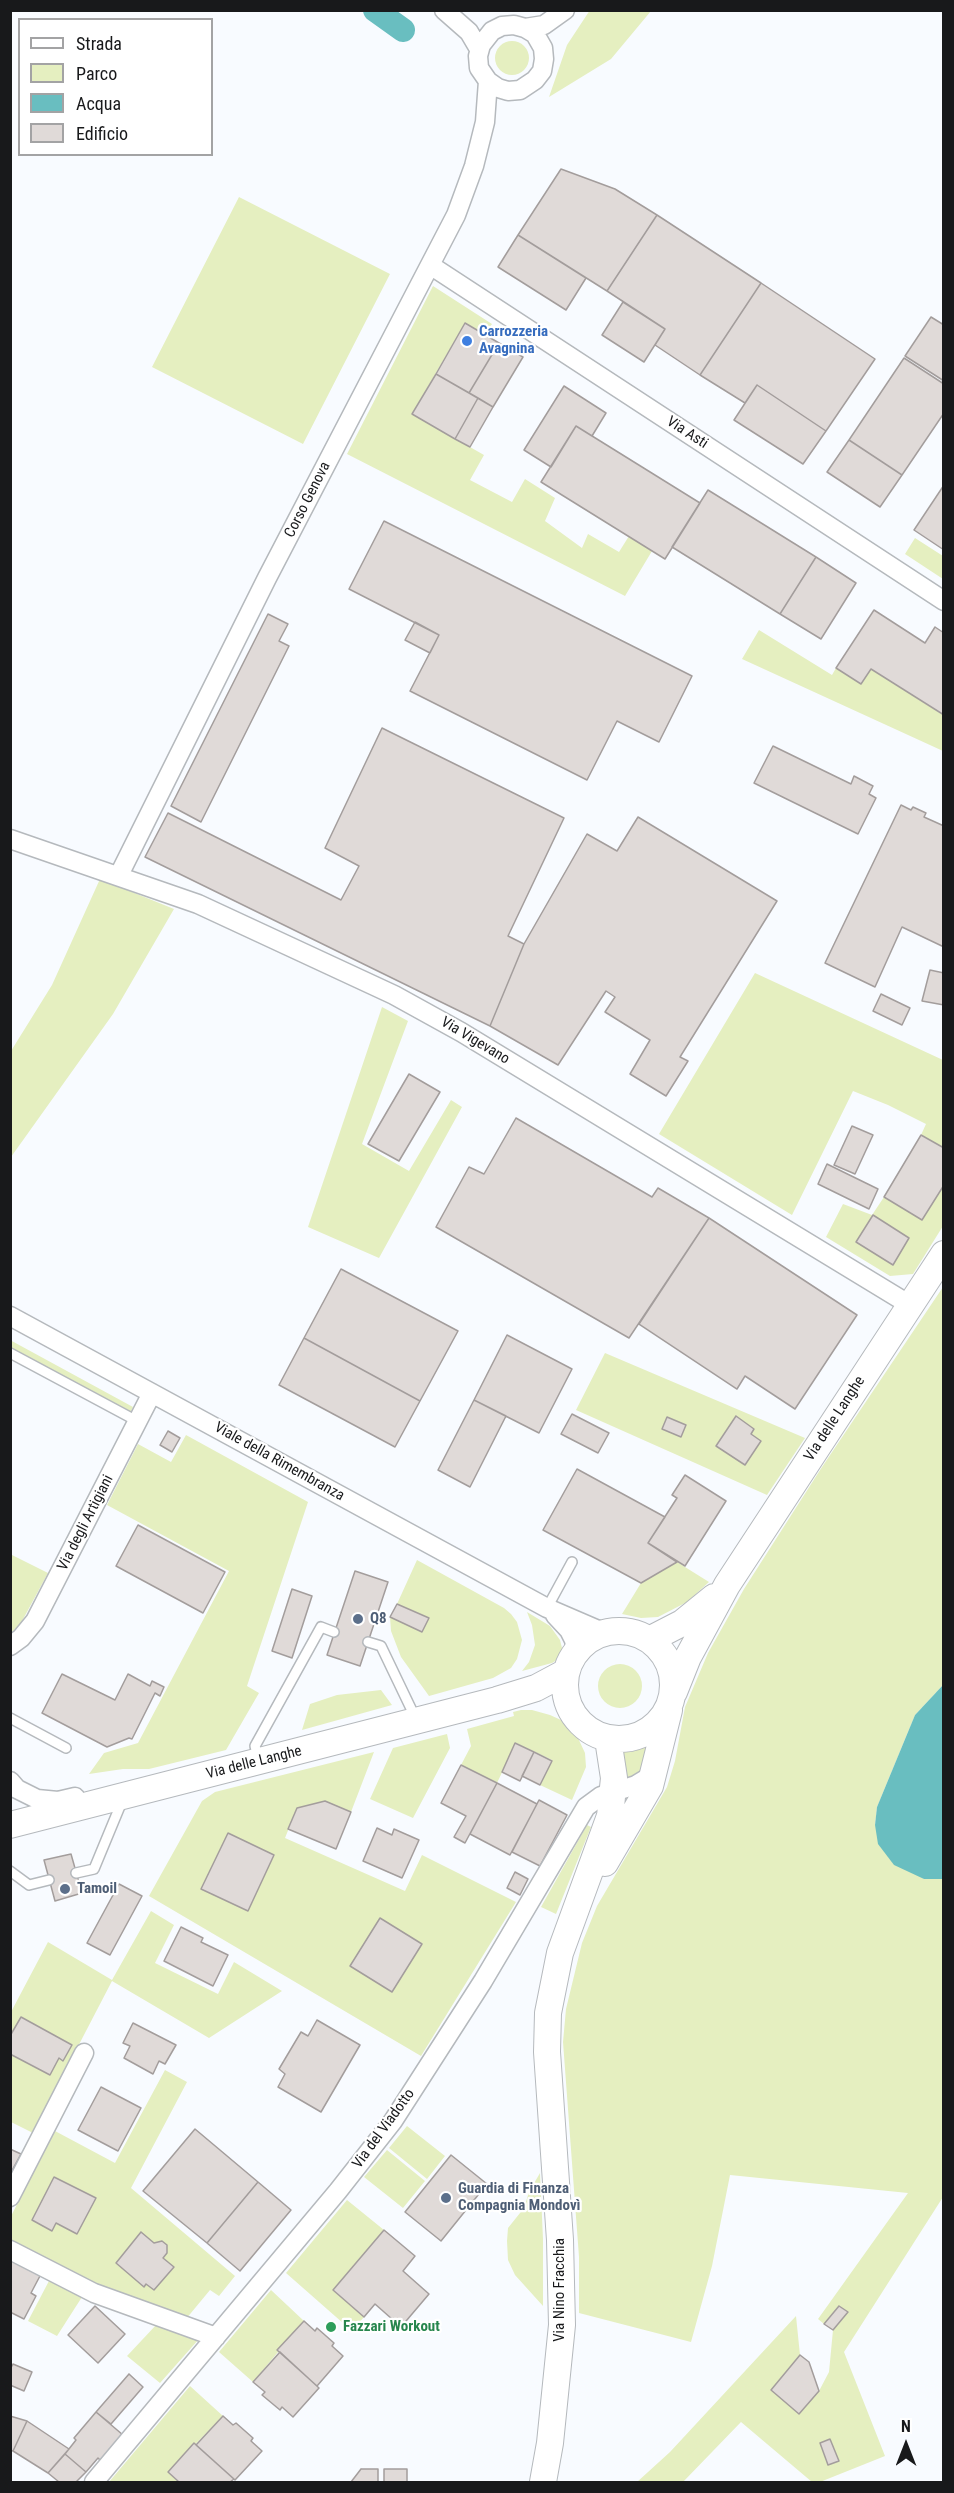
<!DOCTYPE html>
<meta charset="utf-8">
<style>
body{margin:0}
#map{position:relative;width:954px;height:2493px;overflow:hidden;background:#f8fbff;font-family:"Roboto Condensed",sans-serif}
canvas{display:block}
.frame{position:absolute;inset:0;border:12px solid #18191b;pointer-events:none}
.legend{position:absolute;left:18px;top:18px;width:195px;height:138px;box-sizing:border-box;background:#fff;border:2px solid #a3a3a4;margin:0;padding:8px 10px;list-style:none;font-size:18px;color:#18191b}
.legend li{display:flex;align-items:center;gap:12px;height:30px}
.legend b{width:30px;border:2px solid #a3a3a4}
.north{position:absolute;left:876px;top:2415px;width:60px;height:60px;-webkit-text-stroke:4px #fff;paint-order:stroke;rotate:0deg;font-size:16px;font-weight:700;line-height:24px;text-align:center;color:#18191b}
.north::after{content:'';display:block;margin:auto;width:21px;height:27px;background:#18191b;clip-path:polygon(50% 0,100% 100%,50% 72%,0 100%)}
</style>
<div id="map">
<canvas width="954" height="2493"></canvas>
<div class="frame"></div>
<ul class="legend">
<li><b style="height:8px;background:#fff"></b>Strada</li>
<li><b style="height:16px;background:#e5efc0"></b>Parco</li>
<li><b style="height:16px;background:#69bec0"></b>Acqua</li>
<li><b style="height:16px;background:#e0dad8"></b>Edificio</li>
</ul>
<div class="north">N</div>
</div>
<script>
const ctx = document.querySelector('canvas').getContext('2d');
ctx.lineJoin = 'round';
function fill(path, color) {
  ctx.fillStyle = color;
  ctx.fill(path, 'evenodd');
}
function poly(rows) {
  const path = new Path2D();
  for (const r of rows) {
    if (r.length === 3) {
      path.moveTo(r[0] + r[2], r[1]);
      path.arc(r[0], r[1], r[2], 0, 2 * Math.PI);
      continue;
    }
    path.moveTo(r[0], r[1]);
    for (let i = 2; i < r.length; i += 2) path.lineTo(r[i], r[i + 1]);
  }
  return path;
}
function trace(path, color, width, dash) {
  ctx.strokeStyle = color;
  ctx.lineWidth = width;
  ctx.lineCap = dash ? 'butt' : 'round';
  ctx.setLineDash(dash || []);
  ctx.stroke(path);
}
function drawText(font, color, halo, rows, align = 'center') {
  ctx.font = font + ' "Roboto Condensed",sans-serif';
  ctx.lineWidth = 4.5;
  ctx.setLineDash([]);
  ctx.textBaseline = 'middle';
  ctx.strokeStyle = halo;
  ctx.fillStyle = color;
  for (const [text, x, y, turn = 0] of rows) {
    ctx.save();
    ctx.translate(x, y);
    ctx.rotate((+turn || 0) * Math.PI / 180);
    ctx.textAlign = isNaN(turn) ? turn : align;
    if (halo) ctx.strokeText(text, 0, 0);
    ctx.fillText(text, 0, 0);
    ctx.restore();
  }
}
const green = poly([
 [590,10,651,11,611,59,549,97,567,45],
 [512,58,17],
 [239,197,390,274,303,444,152,367],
 [433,286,492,324,485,335,465,323,412,414,484,455,470,480,512,502,525,479,555,498,545,521,582,548,588,534,619,552,629,536,652,551,625,596,347,454],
 [915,538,943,556,943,579,905,554],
 [759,630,832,675,836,668,861,684,871,669,943,715,943,751,742,659],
 [100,879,174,909,113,1014,11,1157,11,1051,52,985],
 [755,973,943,1060,943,1148,921,1135,926,1124,888,1105,853,1091,792,1215,659,1134],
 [382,1007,408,1021,362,1144,409,1171,451,1100,462,1107,379,1258,308,1227],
 [943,1185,943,1226,913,1274,890,1276,826,1237,843,1204,872,1215,884,1197,922,1220],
 [943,1287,943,1685,915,1715,877,1807,875,1825,924,1879,943,1879,943,2197,844,2352,885,2456,820,2482,812,2482,741,2422,683,2482,637,2482,670,2452,796,2316,800,2355,771,2390,799,2413,819,2391,829,2372,833,2330,847,2312,839,2306,824,2324,818,2319,908,2193,730,2175,712,2266,691,2342,579,2313,579,2257,563,2042,566,2009,582,1943,597,1906,667,1787,675,1761,685,1707,708,1653,744,1589,822,1467],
 [10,1340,133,1407,130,1413,11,1349],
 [605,1353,805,1438,767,1495,576,1410],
 [186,1435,308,1502,247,1686,259,1693,226,1750,149,1769,123,1769,89,1774,104,1753,138,1743,229,1571,107,1505,138,1444,171,1462],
 [10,1554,48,1573,21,1623,11,1633],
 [417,1560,504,1608,511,1614,517,1622,522,1640,517,1659,511,1668,493,1678,429,1696,401,1657,391,1631,390,1617,422,1632,428,1618,397,1604],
 [677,1562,709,1582,687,1602,658,1617,641,1618,622,1614,641,1583],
 [527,1612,550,1626,560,1640,563,1652,562,1657,552,1663,522,1671,529,1662,535,1645,532,1625],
 [620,1686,22],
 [381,1690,392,1705,302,1730,310,1704,337,1695],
 [521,1710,532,1710,550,1715,561,1720,578,1738,585,1753,586,1767,572,1800,540,1785,552,1760,516,1743,497,1783,461,1765,471,1746,467,1729,514,1716,513,1712],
 [447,1734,450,1748,413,1818,370,1799,393,1748],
 [652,1742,642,1774,623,1780,620,1749],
 [374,1752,351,1812,325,1801,297,1808,285,1838,405,1891,422,1855,516,1902,421,2056,149,1896,202,1801,215,1792],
 [587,1825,591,1827,556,1914,541,1907],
 [151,1911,174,1925,155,1963,218,1994,234,1962,282,1991,209,2038,112,1981,33,2133,11,2122,11,2012,48,1942,112,1980],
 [165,2070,187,2082,131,2188,235,2276,219,2296,210,2290,186,2319,98,2288,11,2241,10,2218,55,2131,115,2163],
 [407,2126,445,2156,427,2179,389,2148],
 [387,2150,425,2181,403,2208,364,2177],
 [540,2173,543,2239,543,2306,515,2275,508,2260,507,2241,508,2228,524,2208,529,2192],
 [347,2200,384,2230,333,2290,364,2317,352,2331,286,2273],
 [50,2279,82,2297,57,2336,28,2321],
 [271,2290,304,2321,253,2382,219,2352],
 [157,2324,199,2339,160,2383,127,2356],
 [190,2386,223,2416,168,2472,179,2482,109,2482]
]);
const water = poly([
 [943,1685,943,1879,924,1879,894,1865,878,1844,875,1825,877,1807,915,1715]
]);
const canal = poly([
 [375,10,403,30]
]);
const building = poly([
 [561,169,615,189,657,215,607,291,518,235,561,169],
 [657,215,761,283,700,375,655,345,665,329,607,291,657,215],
 [518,235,586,278,566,310,498,267,518,235],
 [761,283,875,359,826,431,757,385,745,403,700,375,761,283],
 [623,302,665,329,644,362,602,335,623,302],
 [931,317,944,325,944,381,905,356,931,317],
 [465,323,499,343,469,393,436,374,465,323],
 [499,343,523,357,493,407,469,393,499,343],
 [904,358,944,384,944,413,902,475,849,440,904,358],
 [436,374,478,398,455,439,412,414,436,374],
 [757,385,826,431,803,464,734,420,757,385],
 [564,386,606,413,592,436,576,426,551,467,524,450,564,386],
 [478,398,493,407,470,447,455,439,478,398],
 [576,426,700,503,665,559,541,482,576,426],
 [849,440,902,475,880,507,827,472,849,440],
 [944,485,944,550,914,530,944,485],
 [708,490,816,557,780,614,672,547,708,490],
 [384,521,692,676,659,742,617,721,587,780,410,691,439,635,349,589,384,521],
 [816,557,856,583,821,639,780,614,816,557],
 [874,610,925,643,935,627,944,633,944,715,871,669,861,684,836,668,874,610],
 [268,614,288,624,279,641,289,646,201,822,171,806,268,614],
 [415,622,439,635,430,653,405,640,415,622],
 [382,728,564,818,508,936,524,944,490,1026,145,857,168,813,341,900,359,866,325,848,382,728],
 [773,746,851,784,854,776,873,786,869,794,876,798,858,834,754,783,773,746],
 [901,805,911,810,913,807,926,813,924,817,944,826,944,947,902,927,875,987,825,963,901,805],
 [638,817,777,901,680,1057,688,1061,666,1096,630,1074,650,1040,605,1012,615,997,606,991,558,1065,490,1026,524,944,587,834,617,851,638,817],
 [930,970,944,973,944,1005,922,1001,930,970],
 [881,994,910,1008,902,1025,873,1011,881,994],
 [409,1074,440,1092,399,1161,368,1144,409,1074],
 [516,1118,652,1197,658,1188,709,1218,629,1338,436,1227,469,1167,484,1174,516,1118],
 [852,1126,873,1135,855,1174,834,1165,852,1126],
 [921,1135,944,1148,944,1185,922,1220,884,1197,921,1135],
 [827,1164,878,1189,869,1209,818,1184,827,1164],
 [873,1215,909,1238,893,1265,856,1242,873,1215],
 [709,1218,857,1315,795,1409,745,1376,737,1389,639,1324,709,1218],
 [341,1269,458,1331,420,1401,304,1338,341,1269],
 [507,1335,572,1369,539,1433,474,1400,507,1335],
 [304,1338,420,1401,395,1447,279,1385,304,1338],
 [474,1400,506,1416,470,1487,438,1470,474,1400],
 [572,1414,609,1433,598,1453,561,1434,572,1414],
 [736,1416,754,1429,751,1434,761,1441,745,1465,716,1446,736,1416],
 [667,1417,686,1425,681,1437,662,1429,667,1417],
 [168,1431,180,1438,172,1452,160,1445,168,1431],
 [577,1469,665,1517,648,1543,677,1562,641,1583,543,1530,577,1469],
 [685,1475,726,1501,685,1566,648,1543,677,1498,672,1495,685,1475],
 [138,1525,225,1572,203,1613,116,1566,138,1525],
 [355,1571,388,1582,360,1666,327,1655,355,1571],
 [292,1589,312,1596,292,1658,272,1651,292,1589],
 [397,1604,429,1618,422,1632,390,1617,397,1604],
 [62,1674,115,1700,128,1674,150,1686,152,1681,164,1687,160,1696,155,1693,132,1739,129,1738,107,1747,42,1713,62,1674],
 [515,1743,534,1752,520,1781,502,1772,515,1743],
 [534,1752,552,1761,540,1785,522,1776,534,1752],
 [461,1765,497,1783,465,1843,454,1837,466,1816,441,1803,461,1765],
 [497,1783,537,1804,510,1855,470,1834,497,1783],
 [539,1800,567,1815,540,1866,512,1852,539,1800],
 [325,1801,351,1812,336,1849,288,1829,297,1808,325,1801],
 [377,1828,392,1835,394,1829,419,1840,402,1878,363,1861,377,1828],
 [228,1833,274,1855,248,1911,201,1889,228,1833],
 [71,1854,82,1893,55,1901,44,1860,71,1854],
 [515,1872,528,1879,520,1895,507,1888,515,1872],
 [119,1884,142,1896,110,1955,87,1943,119,1884],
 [380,1918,422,1944,392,1992,350,1966,380,1918],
 [181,1927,203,1938,201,1942,228,1955,213,1986,164,1961,181,1927],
 [21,2017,72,2045,63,2061,59,2058,50,2075,10,2054,10,2036,21,2017],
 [317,2020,360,2045,321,2112,278,2087,285,2074,279,2069,301,2032,308,2036,317,2020],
 [133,2023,176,2045,165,2064,159,2061,153,2074,124,2058,130,2046,123,2043,133,2023],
 [101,2087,141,2108,118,2151,78,2130,101,2087],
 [195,2129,258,2182,207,2243,143,2191,195,2129],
 [10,2149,21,2154,10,2174,10,2149],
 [451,2155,487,2184,441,2241,405,2212,451,2155],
 [54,2177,96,2198,77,2234,56,2223,52,2231,32,2220,54,2177],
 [258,2182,291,2210,240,2271,207,2243,258,2182],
 [384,2230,415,2256,403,2271,429,2294,401,2327,375,2304,364,2317,333,2290,384,2230],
 [141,2232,154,2243,162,2241,167,2245,167,2253,163,2258,174,2267,154,2290,146,2284,144,2287,116,2263,141,2232],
 [10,2259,41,2274,31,2293,36,2296,24,2319,10,2312,10,2259],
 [95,2306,125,2334,98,2363,68,2335,95,2306],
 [839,2306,848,2312,833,2330,824,2324,839,2306],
 [304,2321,315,2331,317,2328,334,2343,332,2346,343,2356,317,2386,277,2350,304,2321],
 [280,2352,319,2388,293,2417,282,2407,280,2410,262,2395,265,2392,253,2382,280,2352],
 [800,2355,809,2362,819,2391,799,2414,771,2390,800,2355],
 [13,2364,32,2372,24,2391,10,2385,10,2369,13,2364],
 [129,2374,143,2387,111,2424,96,2412,129,2374],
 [96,2412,123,2435,101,2461,98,2458,86,2472,65,2454,76,2440,74,2438,96,2412],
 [10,2416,27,2421,13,2451,10,2450,10,2416],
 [223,2416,233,2425,236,2423,253,2438,251,2441,262,2451,235,2480,196,2445,223,2416],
 [27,2421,69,2449,48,2473,13,2451,27,2421],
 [830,2439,839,2461,828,2465,820,2443,830,2439],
 [194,2443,234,2479,230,2482,179,2482,168,2472,194,2443],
 [65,2454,86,2472,76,2482,59,2482,48,2473,65,2454],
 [361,2469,378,2469,378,2482,384,2482,384,2469,407,2469,407,2482,330,2482,351,2482,361,2469]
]);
const lane = poly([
 [10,1353,137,1421],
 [547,1608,572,1562],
 [368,1642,381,1646,416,1719],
 [10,1718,66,1748],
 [258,1758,255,1746,321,1627,334,1632],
 [10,1871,29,1885,49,1880],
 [76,1873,94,1869,123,1799]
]);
const street = poly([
 [444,10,469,32,479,49],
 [525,28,544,25,565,10],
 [430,265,944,601],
 [10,839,198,904,394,995,461,1032,910,1305],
 [119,875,267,578,456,215,474,166,485,122,488,81,479,68,478,56,481,45,492,31,502,26,514,25,525,28,535,34,543,48,544,59,542,71,535,80,520,90,508,91,498,88,488,81],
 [10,1316,547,1608,605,1633],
 [555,1615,569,1630,574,1640,576,1651],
 [10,1646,21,1638,35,1621,152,1393],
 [10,1781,17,1789,37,1799,58,1801,75,1797],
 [10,2197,84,2053],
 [10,2250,94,2293,216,2337],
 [94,2482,338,2191,393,2121,483,1981,586,1807,601,1796,636,1785,654,1774]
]);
const secondary = poly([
 [619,1685,54],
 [649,1640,682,1623,714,1597],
 [674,1692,688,1657,727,1585,944,1254],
 [10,1825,497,1700,536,1688,566,1672],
 [605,1863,650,1786,669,1710],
 [543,2482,550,2443,562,2325,560,2240,547,2052,548,2013,560,1953,610,1816,614,1778,608,1739]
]);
const markers = [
 [467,341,6,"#3f7fe0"],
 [358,1619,6,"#5c6f8a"],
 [65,1889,6,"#5c6f8a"],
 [446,2198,6,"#5c6f8a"],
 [331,2327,6,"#2e9e5b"]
];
const shopNames = [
 ["Carrozzeria",479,332],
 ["Avagnina",479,349]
];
const streetNames = [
 ["Via Asti",687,433,33],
 ["Corso Genova",308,500,-63],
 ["Via Vigevano",475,1041,31],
 ["Via delle Langhe",835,1419,-57],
 ["Viale della Rimembranza",279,1462,29],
 ["Via degli Artigiani",86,1523,-63],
 ["Via delle Langhe",254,1763,-14],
 ["Via del Viadotto",384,2129,-54],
 ["Via Nino Fracchia",560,2290,-90]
];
const serviceNames = [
 ["Q8",370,1619],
 ["Tamoil",77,1889],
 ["Guardia di Finanza",458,2189],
 ["Compagnia Mondovì",458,2206]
];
const leisureNames = [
 ["Fazzari Workout",343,2327]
];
fill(green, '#e5efc0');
fill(water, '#69bec0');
trace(canal, '#69bec0', 24);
fill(building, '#e0dad8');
trace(building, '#a39d9c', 1.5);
trace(lane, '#b5b9bd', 12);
trace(street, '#b5b9bd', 21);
trace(secondary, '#b5b9bd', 28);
trace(lane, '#fff', 9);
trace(street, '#fff', 18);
trace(secondary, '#fff', 26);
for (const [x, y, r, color] of markers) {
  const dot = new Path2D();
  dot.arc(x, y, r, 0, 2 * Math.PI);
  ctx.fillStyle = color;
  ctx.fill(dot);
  trace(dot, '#fff', 2);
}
drawText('bold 15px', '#366cbe', '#fff', shopNames, 'left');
drawText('15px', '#18191b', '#fff', streetNames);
drawText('bold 15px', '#4e5e75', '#fff', serviceNames, 'left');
drawText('bold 15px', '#27864d', '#fff', leisureNames, 'left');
</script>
